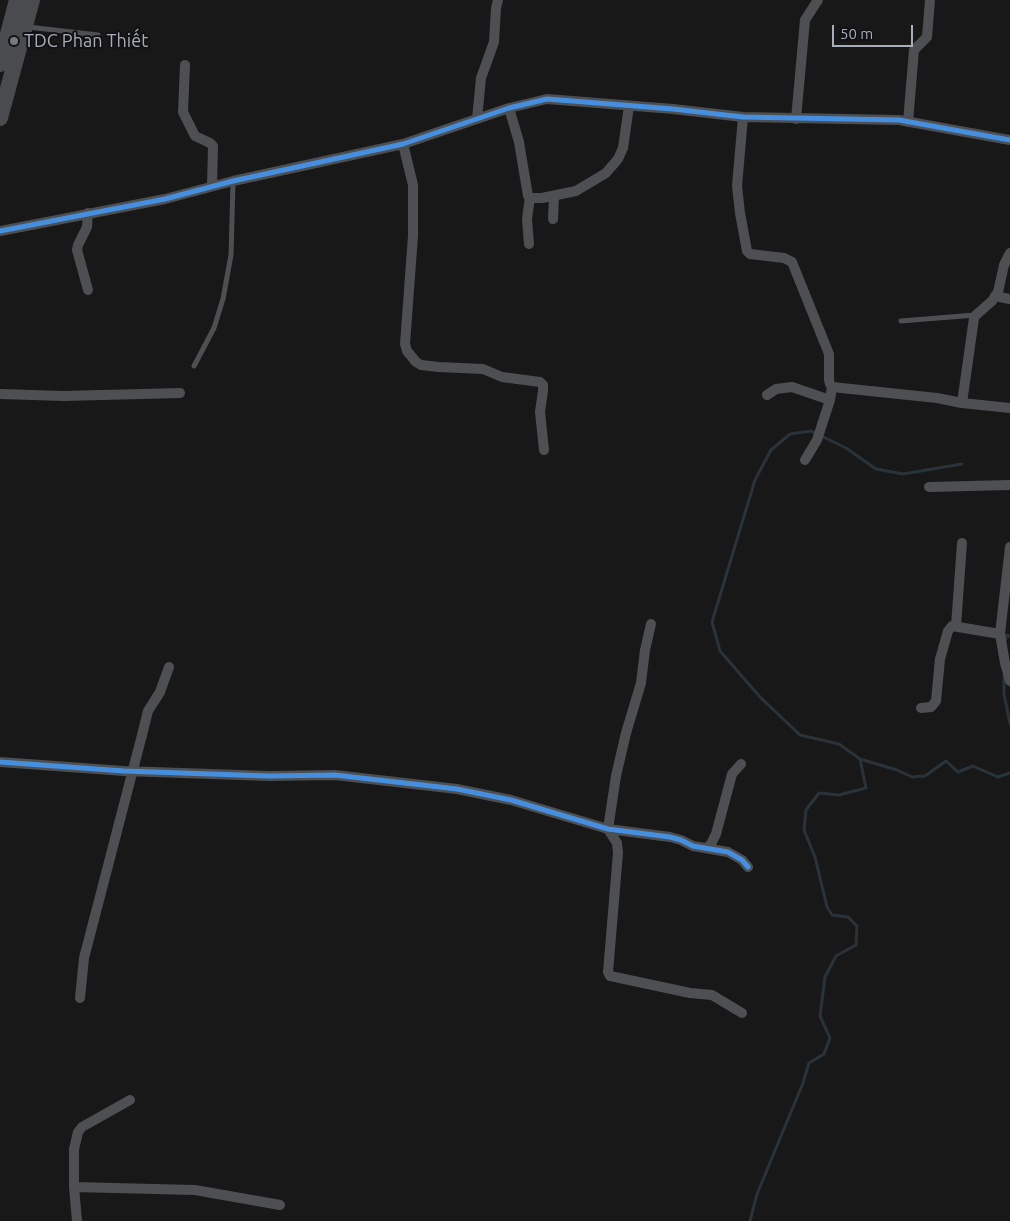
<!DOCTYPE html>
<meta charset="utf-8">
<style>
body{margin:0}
#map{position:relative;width:1010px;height:1221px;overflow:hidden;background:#181818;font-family:Ubuntu,sans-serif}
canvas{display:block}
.scale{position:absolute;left:832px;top:25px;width:81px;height:22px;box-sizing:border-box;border:2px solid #a8adb9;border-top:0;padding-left:6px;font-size:15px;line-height:18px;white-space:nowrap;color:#a8adb9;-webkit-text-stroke:4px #121214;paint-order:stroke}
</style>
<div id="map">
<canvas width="1010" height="1221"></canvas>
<div class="scale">50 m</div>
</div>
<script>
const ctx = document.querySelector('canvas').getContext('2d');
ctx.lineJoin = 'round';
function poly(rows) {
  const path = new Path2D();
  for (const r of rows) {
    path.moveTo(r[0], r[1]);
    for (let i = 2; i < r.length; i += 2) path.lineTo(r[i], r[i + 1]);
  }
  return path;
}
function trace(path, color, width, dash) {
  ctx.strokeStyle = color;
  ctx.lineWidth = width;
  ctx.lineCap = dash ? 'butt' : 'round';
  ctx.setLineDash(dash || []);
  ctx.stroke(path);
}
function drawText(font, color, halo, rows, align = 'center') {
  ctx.font = font + ' Ubuntu,sans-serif';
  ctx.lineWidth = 4;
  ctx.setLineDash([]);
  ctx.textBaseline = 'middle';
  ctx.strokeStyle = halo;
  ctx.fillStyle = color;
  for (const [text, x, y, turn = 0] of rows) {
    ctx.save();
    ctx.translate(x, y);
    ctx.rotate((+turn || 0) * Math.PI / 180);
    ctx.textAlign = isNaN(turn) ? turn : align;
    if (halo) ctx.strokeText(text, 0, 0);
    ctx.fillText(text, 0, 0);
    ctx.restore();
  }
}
const stream = poly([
 [1006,639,1006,635,1010,636],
 [1004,676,1004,694,1010,724],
 [860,759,897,770,912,777,925,776,946,761,958,772,973,766,998,777,1010,773],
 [750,1221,757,1194,803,1083,809,1063,824,1054,830,1038,820,1016,825,977,836,956,856,945,857,926,848,917,832,915,827,907,815,857,804,830,806,810,819,793,839,795,866,788,860,759,839,744,800,735,760,697,720,651,712,622,755,480,771,450,790,434,811,431,846,448,876,469,903,474,962,464]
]);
const service = poly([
 [28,27,98,35],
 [901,321,975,315],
 [194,366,214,328,223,299,231,255,233,182]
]);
const minor = poly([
 [185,65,183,112,195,136,210,143,213,146,212,186],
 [509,108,519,142,528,196,532,198,542,198,576,191,606,173,618,159,623,148,629,106],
 [743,117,737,186,740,213,747,251,750,254,784,258,792,262,829,354,829,380,830,384,832,387,937,398,962,403,974,318,976,315,992,301,998,292,1004,265,1010,253],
 [477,119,481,78,494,42,496,8,498,0],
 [796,119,805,20,818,0],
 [908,122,914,50,927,37,930,0],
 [403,144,413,185,413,236,405,344,407,351,416,362,421,365,439,367,483,369,502,377,540,382,543,385,543,391,540,412,544,450],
 [88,213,87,227,78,245,77,250,88,290],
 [553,219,554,196],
 [0,231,165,199,233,181,403,144,509,108,547,99,673,109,743,117,899,120,1010,140],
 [529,244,527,219,530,197],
 [995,296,1010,299],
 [0,394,64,396,180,393],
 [767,395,776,389,792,387,830,400],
 [962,403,1010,408],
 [805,460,817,440,830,400,832,387],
 [929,487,1010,485],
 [651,624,645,650,641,683,626,733,616,776,608,829,617,843,618,853,608,972,610,976,615,977,690,993,712,995,742,1013],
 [956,626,962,543],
 [1000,634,1010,547],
 [921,708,931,707,936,701,940,659,948,631,952,626,1000,634,1005,663,1010,681],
 [0,762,124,771,269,776,335,775,457,789,511,800,608,829,670,837,681,840,693,846,728,852,742,860,748,867],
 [707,848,711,844,716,834,732,774,741,764],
 [80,998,84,958,142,735,148,711,160,692,169,667],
 [74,1187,195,1190,280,1205],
 [77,1221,74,1187,74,1149,78,1132,82,1127,130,1100]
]);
const trunk = poly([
 [0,64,17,0],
 [0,118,32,0]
]);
const cycleway = poly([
 [0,231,165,199,233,181,403,144,509,108,547,99,673,109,743,117,899,120,1010,140],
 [0,762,124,771,269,776,335,775,457,789,511,800,608,829,670,837,681,840,693,846,728,852,742,860,748,867]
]);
const markers = [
 [14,41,5,"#767981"]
];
const poiNames = [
 ["TDC Phan Thiết",24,41]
];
trace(stream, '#2a323a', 3);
trace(service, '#4d4f52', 5);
trace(minor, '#4d4f52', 10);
trace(trunk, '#4a4b4e', 16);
trace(cycleway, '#468fdf', 5);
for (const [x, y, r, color] of markers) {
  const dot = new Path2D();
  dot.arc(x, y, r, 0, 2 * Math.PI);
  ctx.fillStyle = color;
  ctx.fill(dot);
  trace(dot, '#121214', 2);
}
drawText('18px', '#a8adb9', '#121214', poiNames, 'left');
</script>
